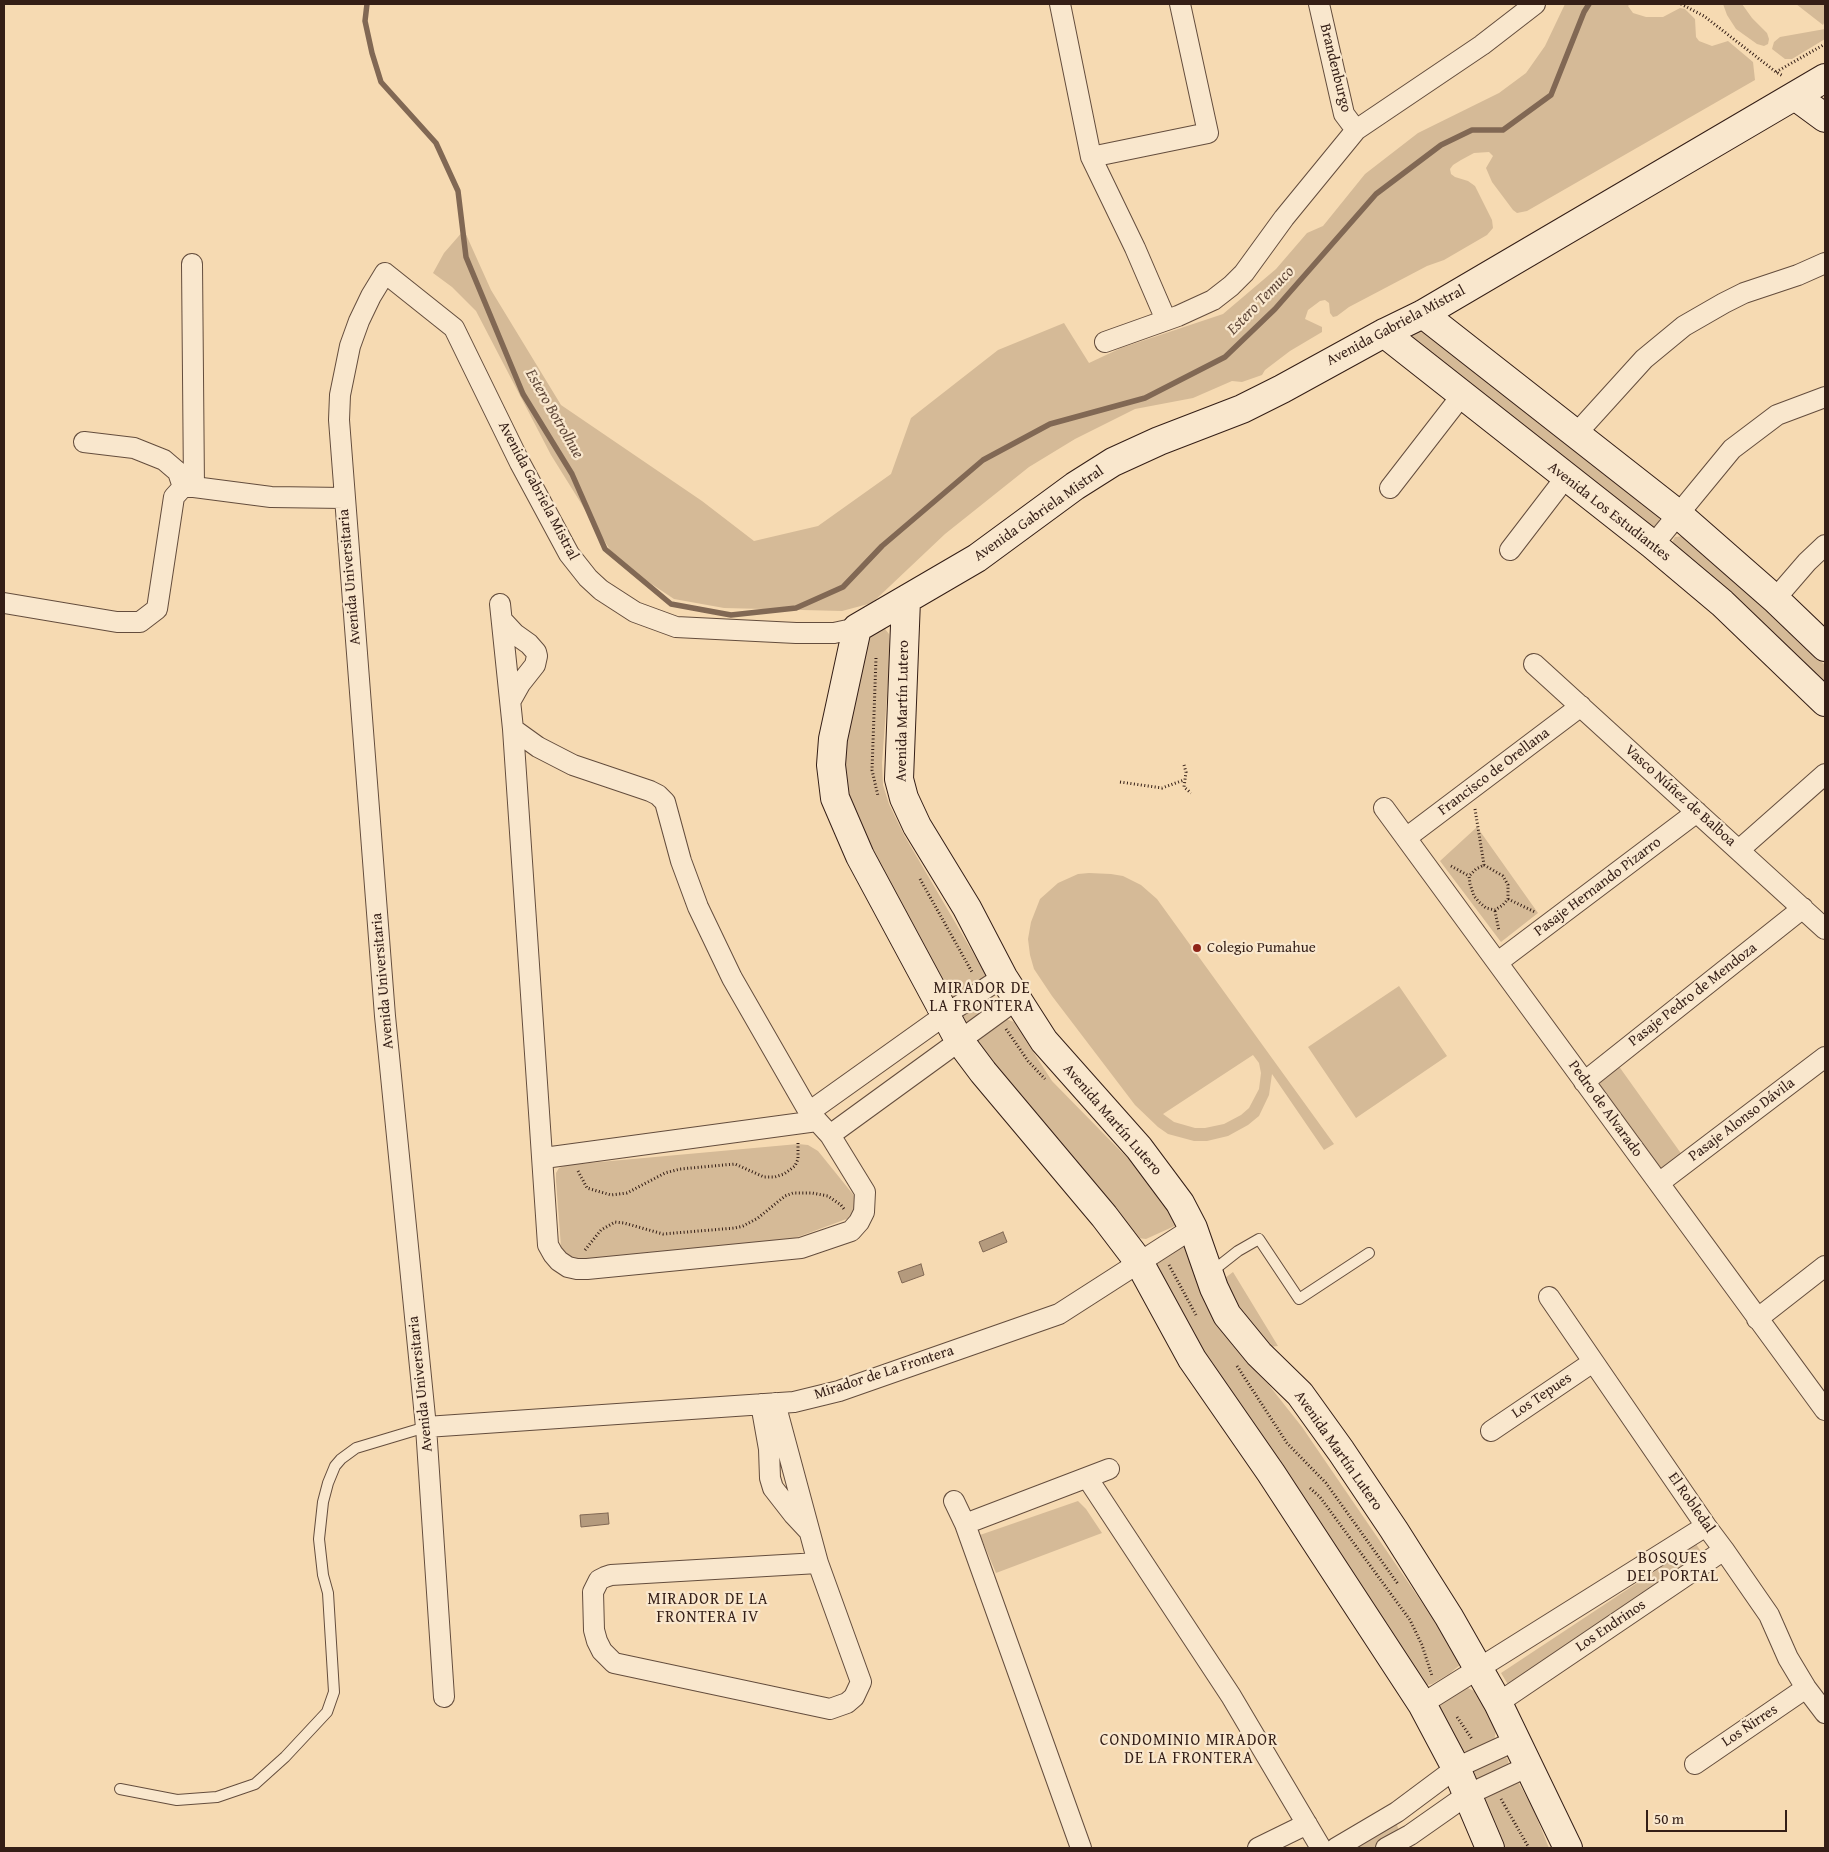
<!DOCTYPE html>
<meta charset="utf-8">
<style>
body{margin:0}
#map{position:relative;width:1829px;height:1852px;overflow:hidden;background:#f6dab2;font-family:"Gentium Book Plus",serif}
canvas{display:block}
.frame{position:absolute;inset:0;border:5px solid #341e16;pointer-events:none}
.scale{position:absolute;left:1646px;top:1810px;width:141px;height:22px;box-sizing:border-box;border:2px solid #341e16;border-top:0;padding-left:6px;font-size:15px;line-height:18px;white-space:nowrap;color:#341e16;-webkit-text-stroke:4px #f9e7cd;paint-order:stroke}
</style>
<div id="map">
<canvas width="1829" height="1852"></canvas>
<div class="frame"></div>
<div class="scale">50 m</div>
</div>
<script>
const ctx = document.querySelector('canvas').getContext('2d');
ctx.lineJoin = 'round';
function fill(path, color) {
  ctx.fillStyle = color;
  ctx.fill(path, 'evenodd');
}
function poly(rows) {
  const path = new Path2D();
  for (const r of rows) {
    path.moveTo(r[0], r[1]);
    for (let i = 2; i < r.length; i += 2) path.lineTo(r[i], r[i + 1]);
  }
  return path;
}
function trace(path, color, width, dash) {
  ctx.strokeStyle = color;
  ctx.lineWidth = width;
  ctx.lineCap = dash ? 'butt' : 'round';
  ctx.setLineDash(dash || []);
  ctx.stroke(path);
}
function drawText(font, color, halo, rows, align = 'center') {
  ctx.font = font + ' "Gentium Book Plus",serif';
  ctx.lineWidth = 4.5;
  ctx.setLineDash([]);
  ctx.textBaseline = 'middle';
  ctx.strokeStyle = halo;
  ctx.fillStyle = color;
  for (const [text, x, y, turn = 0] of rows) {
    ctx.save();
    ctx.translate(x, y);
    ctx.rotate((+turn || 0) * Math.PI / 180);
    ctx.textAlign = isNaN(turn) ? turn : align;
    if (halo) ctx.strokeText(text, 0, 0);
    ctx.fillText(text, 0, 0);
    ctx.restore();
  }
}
const green = poly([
 [1565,4,1630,4,1628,6,1633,13,1646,17,1663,17,1680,8,1685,9,1695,19,1696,37,1699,41,1712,46,1728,41,1753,62,1755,80,1527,211,1517,213,1513,210,1492,182,1486,168,1493,156,1489,152,1474,153,1461,160,1453,165,1450,169,1451,174,1455,177,1468,181,1475,186,1492,220,1493,228,1487,235,1444,260,1427,266,1349,307,1337,316,1333,317,1330,313,1329,303,1325,300,1320,301,1308,310,1305,319,1322,327,1322,332,1290,351,1265,370,1262,375,1242,382,1232,381,1193,398,1135,409,1075,439,1029,467,945,534,872,603,842,611,724,608,674,599,641,577,612,553,551,455,476,311,452,287,433,273,444,253,464,230,491,290,561,405,702,501,754,541,818,526,891,474,911,418,998,350,1064,323,1089,363,1121,348,1223,314,1276,269,1307,233,1323,226,1365,174,1418,133,1499,93,1526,73,1545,46],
 [1723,4,1742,4,1752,18,1767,33,1769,39,1768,44,1764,46,1757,44,1736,29,1727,15],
 [1796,4,1825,4,1825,21,1823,25],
 [1825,29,1825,39,1792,59,1785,59,1772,49,1774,42,1780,37],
 [1417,328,1424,328,1659,518,1661,528,1654,532,1415,342,1412,336],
 [1683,536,1717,565,1825,665,1825,687,1671,544,1675,537],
 [882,625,889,634,890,655,882,763,883,785,889,804,904,835,986,975,986,977,965,998,950,999,845,797,841,745,870,628],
 [1477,827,1538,913,1501,942,1440,861],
 [1089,873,1111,874,1123,876,1141,885,1157,899,1334,1144,1324,1150,1272,1074,1269,1095,1259,1116,1248,1125,1228,1136,1207,1141,1194,1141,1168,1134,1158,1127,1135,1105,1052,996,1034,969,1030,955,1028,939,1031,922,1040,899,1058,883,1078,874],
 [1253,1055,1259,1063,1261,1073,1259,1089,1249,1108,1241,1115,1224,1124,1205,1128,1195,1128,1174,1122,1163,1114],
 [1399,986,1447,1056,1356,1118,1308,1047],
 [990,993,997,1005,967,1026,955,1010],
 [1006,1019,1014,1022,1052,1081,1149,1180,1179,1224,1146,1239,1138,1238,1131,1233,980,1058,974,1036],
 [1618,1065,1685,1159,1660,1176,1593,1082],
 [798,1144,808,1145,818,1151,856,1198,858,1204,852,1217,795,1238,738,1246,574,1260,567,1256,561,1247,556,1181,556,1173,559,1168,567,1165],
 [1182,1245,1188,1246,1195,1277,1206,1303,1248,1364,1268,1384,1302,1427,1455,1651,1460,1660,1460,1665,1449,1674,1432,1684,1423,1686,1256,1440,1161,1285,1155,1262],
 [1233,1272,1278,1346,1261,1348,1221,1281],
 [1078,1501,1086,1509,1102,1533,996,1573,980,1535],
 [1696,1544,1704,1556,1509,1686,1501,1673],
 [1466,1687,1474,1691,1482,1703,1495,1726,1496,1731,1494,1741,1468,1752,1463,1751,1458,1748,1440,1713,1439,1707,1446,1699],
 [1505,1756,1508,1759,1509,1766,1477,1783,1467,1772],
 [1517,1780,1532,1806,1549,1848,1504,1848,1486,1815,1481,1804,1485,1790],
 [1391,1823,1397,1825,1399,1831,1377,1848,1348,1848]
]);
const water = poly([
 [1003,1232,1007,1242,983,1252,979,1242,1003,1232],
 [921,1264,924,1275,902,1283,898,1272,921,1264],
 [608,1513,609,1524,581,1527,580,1515,608,1513]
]);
const stream = poly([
 [367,4,365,21,372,53,381,82,436,143,458,191,466,257,523,394,572,474,605,549,671,604,731,615,796,608,843,587,882,546,983,460,1050,424,1145,398,1225,357,1275,309,1376,194,1441,145,1472,130,1503,130,1551,95,1584,12,1589,4]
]);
const path = poly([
 [1681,4,1704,16,1776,72,1783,76],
 [1776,72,1825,44],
 [876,658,872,770,878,796],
 [1184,765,1186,772,1184,787,1191,793],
 [1120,782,1162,788,1184,780],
 [1475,809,1484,865],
 [1484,865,1503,876,1508,885,1508,899,1503,905,1495,910,1486,908,1479,902,1474,896,1470,884,1469,876,1476,869,1484,865],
 [1451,866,1469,876],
 [920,879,972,972],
 [1508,899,1535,912],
 [1495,911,1499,931],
 [1006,1029,1028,1061,1045,1079],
 [578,1171,587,1188,611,1195,627,1193,665,1173,680,1169,735,1164,764,1177,775,1177,784,1174,795,1166,798,1159,798,1141],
 [585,1250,601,1230,615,1222,624,1223,663,1234,735,1228,743,1226,758,1218,785,1196,793,1193,812,1193,828,1196,841,1205,844,1209],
 [1169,1265,1196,1315],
 [1237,1366,1287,1443,1326,1483,1398,1584],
 [1310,1488,1320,1497,1410,1620,1422,1645,1432,1676],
 [1457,1717,1472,1739],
 [1501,1799,1529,1848]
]);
const lane = poly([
 [1210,1273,1238,1251,1259,1239,1299,1299,1369,1253],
 [120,1789,177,1800,217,1797,255,1784,285,1757,327,1712,334,1692,328,1593,323,1575,319,1539,323,1502,328,1483,335,1466,341,1459,356,1448,426,1427]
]);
const street = poly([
 [1060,4,1091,157,1135,248,1166,320],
 [1319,4,1344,114,1356,130],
 [1091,157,1208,133,1180,4],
 [192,264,194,487],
 [1105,342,1178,316,1213,300,1231,286,1244,273,1284,218,1356,130,1482,45,1535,4],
 [1576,434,1644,359,1684,326,1724,303,1744,293,1798,275,1825,263],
 [84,442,134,448,164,460,178,472,183,487],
 [1390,488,1462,395],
 [1653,545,1732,449,1777,415,1825,397],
 [1510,550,1566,477],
 [1775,599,1807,562,1825,545],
 [4,603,117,622,140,622,157,609,174,497,183,487,194,487,271,497,344,498],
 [500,604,513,729,538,747,573,765,650,791,658,795,665,802,681,861,698,907,732,978,809,1112,830,1135,865,1192,864,1212,859,1222,851,1231,801,1248,587,1269,577,1269,568,1267,559,1261,553,1254,548,1245,513,729],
 [502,620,515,634,529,644,536,652,537,656,535,665,520,684,511,700],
 [1534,664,1825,929],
 [1384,808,1825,1410],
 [1406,838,1581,706],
 [1739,850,1825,774],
 [1498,962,1697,812],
 [1584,1082,1803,908],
 [809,1112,945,1015,1003,977],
 [830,1135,1017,999],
 [544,1158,817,1121],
 [1659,1183,1825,1057],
 [1549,1297,1706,1526,1724,1550,1769,1615,1788,1658,1806,1688,1825,1713],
 [1757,1319,1825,1266],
 [775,1403,818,1563,861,1682,854,1697,847,1703,830,1709,614,1663,602,1651,597,1641,594,1630,593,1592,599,1580,605,1577,611,1575,818,1563],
 [761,1404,769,1449,770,1478,773,1488,794,1515,808,1530],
 [426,1427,794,1402,839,1391,1059,1314,1193,1228],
 [1491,1431,1593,1362],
 [1088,1479,1231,1696,1321,1848],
 [954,1501,965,1524,1081,1848],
 [965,1524,1109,1469],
 [444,1697,426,1427,385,1016,339,420,340,395,350,346,359,321,371,296,385,273,454,328,520,463,569,554,588,578,601,590,635,612,676,627,796,633,834,633,857,628],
 [1498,1703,1724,1550],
 [1422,1704,1706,1526],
 [1695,1764,1806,1688],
 [1258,1848,1307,1824],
 [1336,1848,1397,1812,1456,1768,1517,1740],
 [1386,1848,1410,1835,1467,1795,1529,1766]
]);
const secondary = poly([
 [1795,96,1825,118],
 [1423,314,1678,514,1775,599,1825,647],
 [1384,333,1653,545,1722,603,1825,702],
 [906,600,899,779,904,798,917,826,967,908,1003,977,1044,1041,1139,1148,1180,1203,1193,1228,1214,1288,1227,1315,1259,1354,1300,1394,1341,1451,1394,1530,1449,1617,1498,1703,1568,1848],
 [1490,1848,1456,1768,1422,1704,1271,1473,1192,1359,1139,1262,1104,1216,983,1072,959,1040,860,856,835,798,831,765,833,739,857,628,977,558,1075,486,1113,462,1159,441,1242,409,1282,389,1384,333,1423,314,1825,78]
]);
const markers = [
 [1197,948,5,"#8f2418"]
];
const streetNames = [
 ["Brandenburgo",1335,68,76],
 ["Avenida Gabriela Mistral",1396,326,-28],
 ["Avenida Gabriela Mistral",538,491,62],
 ["Avenida Los Estudiantes",1609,512,38],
 ["Avenida Gabriela Mistral",1039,514,-35],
 ["Avenida Universitaria",350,577,-95],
 ["Avenida Martín Lutero",903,711,-89],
 ["Francisco de Orellana",1494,772,-37],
 ["Vasco Núñez de Balboa",1680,796,42],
 ["Pasaje Hernando Pizarro",1598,887,-37],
 ["Avenida Universitaria",383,981,-95],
 ["Pasaje Pedro de Mendoza",1693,995,-38],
 ["Pedro de Alvarado",1605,1109,54],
 ["Avenida Martín Lutero",1112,1120,49],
 ["Pasaje Alonso Dávila",1742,1120,-37],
 ["Mirador de La Frontera",884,1373,-18],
 ["Avenida Universitaria",421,1384,-96],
 ["Los Tepues",1542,1396,-34],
 ["Avenida Martín Lutero",1338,1451,55],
 ["El Robledal",1691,1503,55],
 ["Los Endrinos",1611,1626,-34],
 ["Los Ñirres",1750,1726,-34]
];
const poiNames = [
 ["Colegio Pumahue",1207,948]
];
const waterNames = [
 ["Estero Temuco",1261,301,-46],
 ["Estero Botrolhue",554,414,60]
];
const neighbourhoodNames = [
 ["MIRADOR DE",982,989],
 ["LA FRONTERA",982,1007],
 ["BOSQUES",1673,1559],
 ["DEL PORTAL",1673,1577],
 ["MIRADOR DE LA",708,1600],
 ["FRONTERA IV",708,1618],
 ["CONDOMINIO MIRADOR",1189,1741],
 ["DE LA FRONTERA",1189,1759]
];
fill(green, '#d5ba97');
fill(water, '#b49a7d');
trace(water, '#816854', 1);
trace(stream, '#816854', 5.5);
trace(lane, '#644d3d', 12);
trace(street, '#644d3d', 22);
trace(secondary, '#341e16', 30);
trace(path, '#341e16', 3, [1, 2.5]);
trace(lane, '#f9e7cd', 10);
trace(street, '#f9e7cd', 20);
trace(secondary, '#f9e7cd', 28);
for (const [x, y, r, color] of markers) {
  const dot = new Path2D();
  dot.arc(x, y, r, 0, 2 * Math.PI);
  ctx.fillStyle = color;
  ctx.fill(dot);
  trace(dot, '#f9e7cd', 2);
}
drawText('15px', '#341e16', '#f9e7cd', streetNames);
drawText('15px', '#341e16', '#f9e7cd', poiNames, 'left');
drawText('italic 16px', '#61493a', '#f9e7cd', waterNames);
ctx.letterSpacing = '1px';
drawText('16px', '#341e16', '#f9e7cd', neighbourhoodNames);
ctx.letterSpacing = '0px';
</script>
